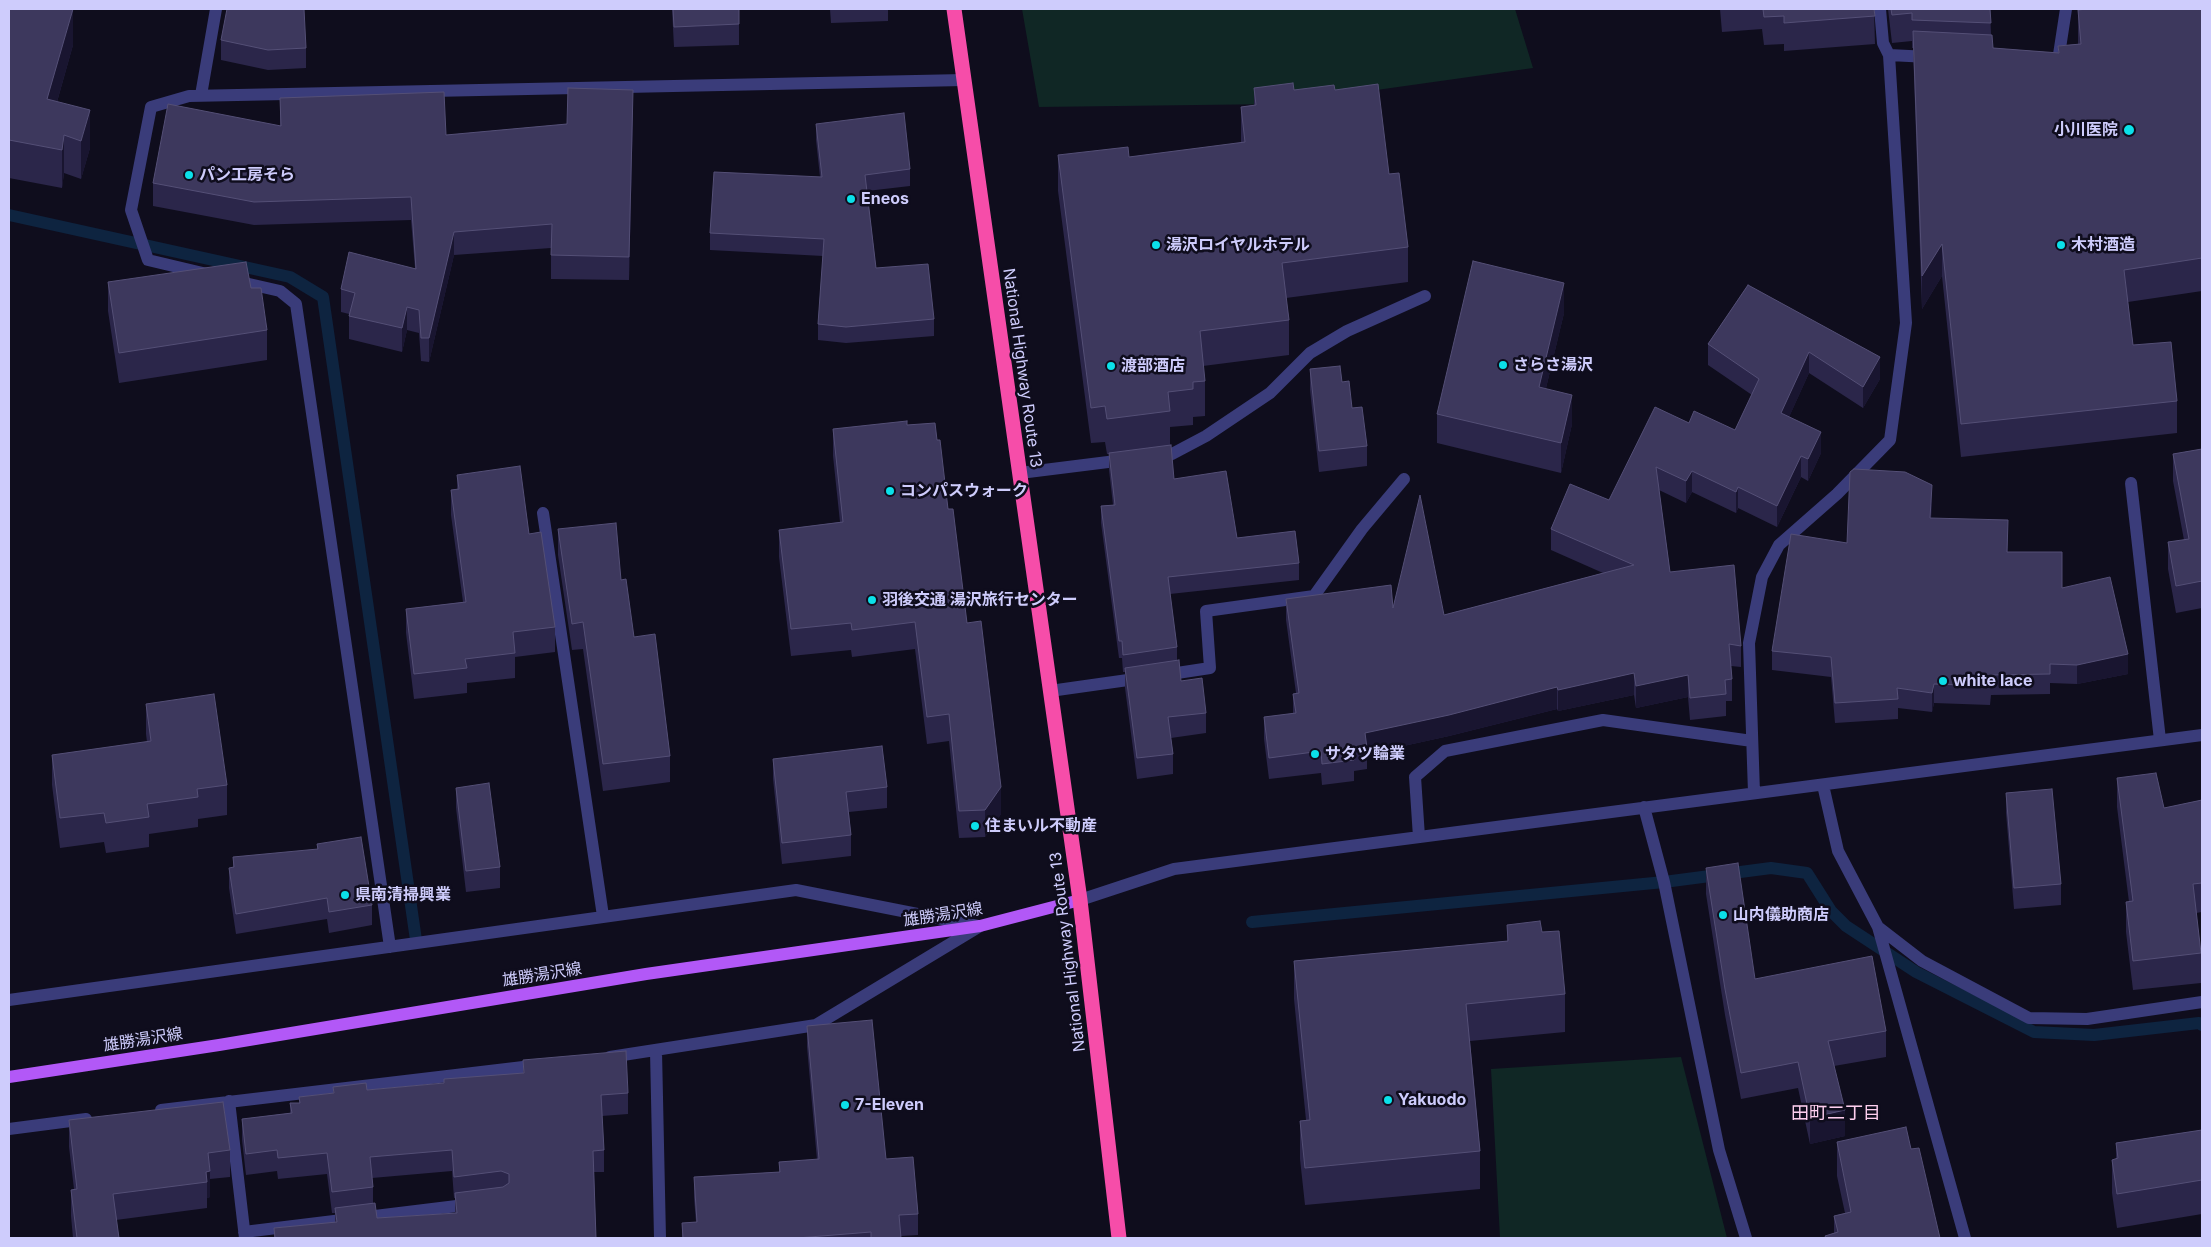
<!DOCTYPE html>
<meta charset="utf-8">
<style>
body{margin:0}
#map{position:relative;width:2211px;height:1247px;overflow:hidden;background:#0f0d1d;font-family:Inter,sans-serif}
canvas{display:block}
.frame{position:absolute;inset:0;border:10px solid #ceccfc;pointer-events:none}
</style>
<div id="map">
<canvas width="2211" height="1247"></canvas>
<div class="frame"></div>
</div>
<script>
const ctx = document.querySelector('canvas').getContext('2d');
ctx.lineJoin = 'round';
function fill(path, color) {
  ctx.fillStyle = color;
  ctx.fill(path, 'evenodd');
}
function poly(rows) {
  const path = new Path2D();
  for (const r of rows) {
    path.moveTo(r[0], r[1]);
    for (let i = 2; i < r.length; i += 2) path.lineTo(r[i], r[i + 1]);
  }
  return path;
}
function trace(path, color, width, dash) {
  ctx.strokeStyle = color;
  ctx.lineWidth = width;
  ctx.lineCap = dash ? 'butt' : 'round';
  ctx.setLineDash(dash || []);
  ctx.stroke(path);
}
function drawText(font, color, halo, rows, align = 'center') {
  ctx.font = font + ' Inter,"Noto Sans JP",sans-serif';
  ctx.lineWidth = 5;
  ctx.setLineDash([]);
  ctx.textBaseline = 'middle';
  ctx.strokeStyle = halo;
  ctx.fillStyle = color;
  for (const [text, x, y, turn = 0] of rows) {
    ctx.save();
    ctx.translate(x, y);
    ctx.rotate((+turn || 0) * Math.PI / 180);
    ctx.textAlign = isNaN(turn) ? turn : align;
    if (halo) ctx.strokeText(text, 0, 0);
    ctx.fillText(text, 0, 0);
    ctx.restore();
  }
}
const green = poly([
 [1022,9,1515,9,1533,68,1277,104,1039,107],
 [1681,1057,1727,1238,1500,1238,1491,1069]
]);
const stream = poly([
 [9,215,290,277,323,297,416,940],
 [1252,922,1664,882,1771,868,1807,873,1831,911,1846,926,1916,972,2034,1032,2094,1035,2199,1023,2202,1025]
]);
const minor = poly([
 [1880,9,1883,43,1889,55],
 [2058,61,2066,9],
 [201,95,216,9],
 [207,274,148,260,131,210,151,107,189,96,964,80],
 [236,281,280,291,296,304,390,947],
 [1156,456,1172,454,1206,436,1270,393,1310,353,1347,331,1425,296],
 [1020,473,1124,460],
 [2131,483,2160,740],
 [543,513,603,916],
 [1164,675,1210,668,1206,611,1314,596,1362,529,1404,479],
 [1050,691,1142,678],
 [1823,785,1838,851,1878,927,1965,1238],
 [1754,793,1749,643,1762,577,1779,545,1837,494,1890,440,1906,323,1889,55,1929,57],
 [1644,807,1664,882,1719,1150,1746,1238],
 [1419,837,1415,777,1445,751,1603,720,1752,741],
 [1080,900,1174,869,2202,735],
 [1878,927,1922,961,2029,1018,2087,1019,2202,1002],
 [9,1000,796,890,978,926],
 [656,1051,660,1238],
 [610,1057,816,1025,980,926],
 [229,1101,245,1238],
 [161,1110,540,1065],
 [9,1129,86,1119],
 [244,1232,473,1204]
]);
const major = poly([
 [9,1077,219,1045,646,974,980,926,1080,900]
]);
const highway = poly([
 [954,9,1080,900,1119,1238]
]);
const wall = poly([
 [9,9,73,45,57,102,90,148,81,179,64,173,62,188,9,178],
 [672,9,739,9,739,45,674,47],
 [830,9,888,9,888,21,831,23],
 [1720,9,1874,9,1875,44,1784,51,1784,44,1764,45,1762,29,1722,32],
 [1888,9,1990,9,1991,34,1993,48,2058,53,2058,46,2078,44,2078,10,2202,9,2202,291,2128,302,2133,345,2177,401,2177,433,1961,457,1942,276,1922,309,1913,48,1912,48,1912,41,1892,43],
 [221,40,306,48,306,68,268,70,221,60],
 [1254,88,1294,90,1335,90,1389,174,1408,247,1408,282,1286,298,1289,320,1289,355,1203,366,1205,381,1205,416,1193,417,1193,425,1170,427,1170,445,1174,479,1237,538,1299,563,1299,580,1170,594,1177,647,1177,660,1181,681,1206,713,1206,733,1171,738,1173,754,1173,774,1137,779,1125,688,1125,672,1123,672,1122,658,1119,658,1101,523,1101,506,1113,505,1109,470,1109,454,1107,454,1105,442,1091,443,1058,191,1058,155,1129,157,1241,143,1241,107,1254,105],
 [280,98,446,135,567,124,633,113,629,280,551,279,551,248,454,255,429,362,421,361,419,333,407,330,402,352,349,339,349,314,341,312,341,289,415,268,411,220,254,225,153,206,153,183,280,126],
 [816,124,910,169,910,186,867,191,876,268,934,319,934,336,846,343,818,340,818,324,823,256,710,250,710,233,820,177,816,140],
 [108,282,251,288,267,330,267,360,119,383,108,311],
 [1748,285,1880,379,1863,408,1809,373,1789,417,1821,453,1808,481,1801,477,1777,527,1738,508,1736,513,1692,492,1686,503,1659,490,1670,572,1741,646,1741,667,1731,666,1732,679,1732,701,1726,701,1726,716,1690,720,1688,697,1636,708,1634,695,1558,711,1557,709,1449,736,1367,754,1367,769,1354,771,1354,781,1322,785,1321,773,1269,779,1264,739,1264,717,1293,714,1293,694,1296,693,1286,620,1286,599,1393,608,1444,615,1603,573,1551,550,1551,529,1609,500,1689,423,1735,430,1752,395,1708,365,1708,344],
 [1564,313,1546,388,1572,424,1561,473,1437,443,1437,414],
 [1310,369,1342,382,1367,446,1367,466,1319,472,1310,390],
 [907,425,937,440,967,623,1001,814,985,837,959,838,949,741,927,744,915,649,852,657,851,650,791,656,779,557,779,530,840,522,833,456,833,429],
 [2202,449,2202,608,2176,613,2168,569,2168,542,2184,540,2173,481,2173,454],
 [457,475,529,534,555,627,555,652,515,657,515,678,467,683,467,693,414,699,406,633,406,609,463,602,451,515,451,490,457,489],
 [1932,504,1931,518,2008,540,2007,552,2062,588,2128,674,2077,684,2050,683,2050,694,1991,695,1990,705,1934,703,1932,712,1898,708,1898,719,1835,723,1831,677,1772,670,1772,651,1847,543],
 [558,529,621,580,634,637,670,756,670,782,603,791,583,649,572,650,558,555],
 [146,704,227,785,227,815,198,819,198,827,149,834,149,847,106,853,104,842,60,848,52,785,52,755,147,742,146,734],
 [773,759,887,787,887,808,849,812,851,835,851,856,782,864,773,779],
 [2117,778,2164,808,2202,800,2202,912,2196,913,2201,953,2201,983,2133,990,2126,932,2126,902,2129,902,2117,807],
 [456,788,500,867,500,888,466,892,456,808],
 [2006,793,2061,884,2061,905,2014,909,2006,813],
 [317,844,372,905,372,925,329,933,327,919,236,934,229,888,229,868,233,867,233,857,317,850],
 [1706,868,1755,979,1886,1031,1886,1057,1834,1066,1845,1136,1810,1144,1798,1088,1741,1099,1725,1015,1706,894],
 [1507,925,1542,932,1565,994,1565,1032,1470,1041,1480,1151,1480,1189,1305,1205,1300,1159,1300,1121,1306,1120,1294,999,1294,961,1507,941],
 [807,1026,918,1214,918,1235,901,1236,901,1238,682,1238,682,1223,696,1222,694,1198,694,1177,779,1172,779,1162,817,1160,807,1047],
 [523,1060,628,1093,628,1114,602,1116,604,1150,604,1172,594,1172,596,1238,274,1238,274,1228,335,1223,335,1213,332,1213,327,1174,278,1179,277,1171,246,1175,242,1140,242,1119,290,1113,290,1103,299,1103,299,1097,333,1093,333,1087,367,1090,444,1083,523,1073],
 [452,1171,454,1198,455,1198,455,1213,377,1218,373,1203,373,1187,372,1178],
 [69,1120,230,1150,230,1177,210,1179,210,1197,207,1198,207,1208,116,1220,119,1238,73,1238,71,1216,71,1190,74,1189,69,1147],
 [2202,1130,2202,1214,2117,1228,2112,1193,2112,1160,2116,1159,2116,1143],
 [1837,1142,1911,1149,1940,1238,1825,1238,1825,1236,1834,1233,1834,1216,1845,1213,1837,1176]
]);
const shadedWall = poly([
 [73,9,73,45,47,137,47,99],
 [633,90,633,113,629,280,629,257],
 [90,110,90,148,81,179,81,141],
 [64,135,64,173,62,188,62,150],
 [454,232,454,255,429,362,429,338],
 [1942,244,1942,276,1922,309,1922,276],
 [1564,283,1564,313,1539,417,1539,387],
 [407,307,407,330,402,352,402,328],
 [1809,352,1809,373,1781,435,1781,413],
 [1880,357,1880,379,1863,408,1863,387],
 [1572,395,1572,424,1561,473,1561,443],
 [1821,432,1821,453,1808,481,1808,459],
 [1801,456,1801,477,1777,527,1777,506],
 [1692,471,1692,492,1686,503,1686,481],
 [1932,485,1932,504,1930,537,1930,518],
 [1738,487,1738,508,1736,513,1736,492],
 [2008,520,2008,540,2007,571,2007,552],
 [2128,654,2128,674,2077,684,2077,665],
 [1634,673,1634,695,1558,711,1558,690],
 [1688,675,1688,697,1636,708,1636,686],
 [1934,684,1934,703,1932,712,1932,693],
 [1557,687,1557,709,1449,736,1367,754,1365,733],
 [1001,787,1001,814,985,837,985,810],
 [1845,1110,1845,1136,1810,1144,1810,1118],
 [210,1171,210,1197,207,1198,207,1182,206,1172]
]);
const building = poly([
 [9,9,73,9,47,99,90,110,81,141,64,135,62,150,9,140,9,9],
 [227,9,304,9,306,48,268,50,221,40,227,9],
 [673,9,739,9,739,24,674,27,673,9],
 [1763,9,1874,9,1875,16,1784,23,1784,16,1764,17,1763,9],
 [1891,9,1990,9,1991,23,1912,20,1912,13,1892,15,1891,9],
 [2087,9,2202,9,2202,258,2124,270,2133,345,2171,342,2177,401,1961,424,1942,244,1922,276,1913,31,1992,35,1993,48,2059,53,2058,46,2081,44,2078,10,2087,9],
 [1293,83,1294,90,1334,85,1335,90,1378,84,1389,174,1399,173,1408,247,1282,263,1289,320,1200,331,1205,381,1193,382,1193,389,1168,392,1170,411,1107,419,1105,406,1091,408,1058,155,1128,147,1129,157,1245,142,1241,107,1256,105,1254,88,1293,83],
 [568,88,633,90,629,257,551,255,552,224,454,232,429,338,421,338,419,310,407,307,402,328,349,316,355,293,341,289,349,252,416,269,411,197,254,202,153,183,168,104,281,126,280,98,444,92,446,135,567,124,568,88],
 [904,113,910,169,865,175,876,268,928,264,934,319,846,327,818,324,824,239,710,233,714,172,822,177,816,124,904,113],
 [1473,261,1564,283,1539,387,1572,395,1561,443,1437,414,1473,261],
 [246,262,251,288,261,288,267,330,119,353,108,282,246,262],
 [1748,285,1880,357,1863,387,1809,352,1781,413,1821,432,1808,459,1801,456,1777,506,1738,487,1736,492,1692,471,1686,481,1656,467,1670,572,1734,565,1741,646,1729,644,1732,679,1725,680,1726,694,1690,698,1688,675,1636,686,1634,673,1558,690,1557,687,1449,715,1365,733,1367,748,1353,750,1354,760,1322,764,1321,751,1269,758,1264,717,1296,713,1293,694,1299,693,1286,599,1391,585,1393,608,1420,495,1444,615,1634,565,1551,529,1570,484,1609,500,1655,407,1689,423,1694,411,1735,430,1759,379,1708,344,1748,285],
 [1340,366,1342,382,1349,381,1352,408,1362,407,1367,446,1319,451,1310,369,1340,366],
 [907,421,907,425,935,423,937,440,940,440,948,509,953,509,967,623,981,621,1001,787,985,810,959,811,949,714,927,717,915,622,852,630,851,623,791,629,779,530,843,522,833,429,907,421],
 [1171,445,1174,479,1226,471,1237,538,1295,531,1299,563,1168,577,1177,647,1123,655,1122,641,1119,641,1101,506,1115,505,1109,453,1171,445],
 [2202,449,2202,581,2176,586,2168,542,2189,539,2173,454,2202,449],
 [520,466,529,534,541,532,555,627,513,632,515,653,465,659,467,668,414,674,406,609,466,602,451,490,459,489,457,475,520,466],
 [1854,469,1905,472,1932,485,1930,518,2008,520,2007,552,2062,552,2062,588,2110,577,2128,654,2077,665,2050,664,2050,674,1991,675,1990,686,1934,684,1932,693,1897,688,1898,699,1835,703,1831,657,1772,651,1791,534,1847,543,1850,472,1854,469],
 [616,523,621,580,626,579,634,637,655,634,670,756,603,764,583,622,572,624,558,529,616,523],
 [1179,660,1181,681,1202,678,1206,713,1168,717,1173,754,1137,758,1125,668,1179,660],
 [214,694,227,785,197,789,198,797,147,804,149,817,106,823,104,813,60,818,52,755,151,741,146,704,214,694],
 [882,746,887,787,846,792,851,835,782,843,773,759,882,746],
 [2156,773,2164,808,2202,800,2202,883,2193,884,2201,953,2133,961,2126,902,2133,901,2117,778,2156,773],
 [489,783,500,867,466,871,456,788,489,783],
 [2052,789,2061,884,2014,888,2006,793,2052,789],
 [361,837,372,905,329,912,327,898,236,914,229,868,234,867,233,857,318,849,317,844,361,837],
 [1738,863,1755,979,1872,956,1886,1031,1828,1041,1845,1110,1810,1118,1798,1062,1741,1073,1725,989,1706,868,1738,863],
 [1540,921,1542,932,1559,931,1565,994,1466,1004,1480,1151,1305,1168,1300,1121,1310,1120,1294,961,1508,941,1507,925,1540,921],
 [872,1020,886,1159,913,1157,918,1214,899,1215,901,1238,871,1238,871,1232,797,1238,683,1238,682,1223,697,1222,694,1177,780,1172,779,1162,819,1159,807,1026,872,1020],
 [626,1051,628,1093,601,1095,604,1150,593,1151,596,1238,275,1238,274,1228,337,1222,335,1208,375,1203,377,1218,457,1213,455,1193,503,1187,509,1183,509,1174,501,1171,454,1177,452,1150,370,1157,373,1187,332,1192,327,1153,278,1158,277,1150,246,1154,242,1119,292,1113,290,1103,300,1103,299,1097,334,1093,333,1087,366,1083,367,1090,444,1083,444,1079,524,1073,523,1060,626,1051],
 [223,1102,230,1150,208,1153,210,1171,206,1172,207,1182,113,1194,119,1238,77,1238,71,1190,77,1189,69,1120,223,1102],
 [1906,1127,1911,1149,1919,1148,1940,1238,1826,1238,1825,1236,1838,1232,1834,1216,1851,1212,1837,1142,1906,1127],
 [2202,1130,2202,1180,2117,1194,2112,1160,2118,1158,2116,1143,2202,1130]
]);
const markers = [
 [2129,130,6,"#0be0e9"],
 [189,175,5,"#0be0e9"],
 [851,199,5,"#0be0e9"],
 [1156,245,5,"#0be0e9"],
 [2061,245,5,"#0be0e9"],
 [1503,365,5,"#0be0e9"],
 [1111,366,5,"#0be0e9"],
 [890,491,5,"#0be0e9"],
 [872,600,5,"#0be0e9"],
 [1943,681,5,"#0be0e9"],
 [1315,754,5,"#0be0e9"],
 [975,826,5,"#0be0e9"],
 [345,895,5,"#0be0e9"],
 [1723,915,5,"#0be0e9"],
 [1388,1100,5,"#0be0e9"],
 [845,1105,5,"#0be0e9"]
];
const poiNames = [
 ["小川医院",2118,130,"right"],
 ["パン工房そら",199,175],
 ["Eneos",861,199],
 ["湯沢ロイヤルホテル",1166,245],
 ["木村酒造",2071,245],
 ["さらさ湯沢",1513,365],
 ["渡部酒店",1121,366],
 ["コンパスウォーク",900,491],
 ["羽後交通 湯沢旅行センター",882,600],
 ["white lace",1953,681],
 ["サタツ輪業",1325,754],
 ["住まいル不動産",985,826],
 ["県南清掃興業",355,895],
 ["山内儀助商店",1733,915],
 ["Yakuodo",1398,1100],
 ["7-Eleven",855,1105]
];
const streetNames = [
 ["National Highway Route 13",1022,368,82],
 ["雄勝湯沢線",943,915,-9],
 ["National Highway Route 13",1068,952,-97],
 ["雄勝湯沢線",542,975,-9],
 ["雄勝湯沢線",143,1040,-9]
];
const neighbourhoodNames = [
 ["田町二丁目",1836,1114]
];
fill(green, '#102725');
trace(stream, '#0e2440', 12);
trace(minor, '#3a3c7a', 12);
trace(major, '#b258f7', 12);
trace(highway, '#f64da9', 15);
fill(wall, '#2b264a');
fill(shadedWall, '#191530');
fill(building, '#3d385d');
trace(building, '#544f76', 1);
for (const [x, y, r, color] of markers) {
  const dot = new Path2D();
  dot.arc(x, y, r, 0, 2 * Math.PI);
  ctx.fillStyle = color;
  ctx.fill(dot);
  trace(dot, '#0f0d1d', 2);
}
drawText('bold 16px', '#ceccfc', '#0f0d1d', poiNames, 'left');
drawText('16px', '#ceccfc', '#0f0d1d', streetNames);
drawText('18px', '#fdceee', '#0f0d1d', neighbourhoodNames);
</script>
